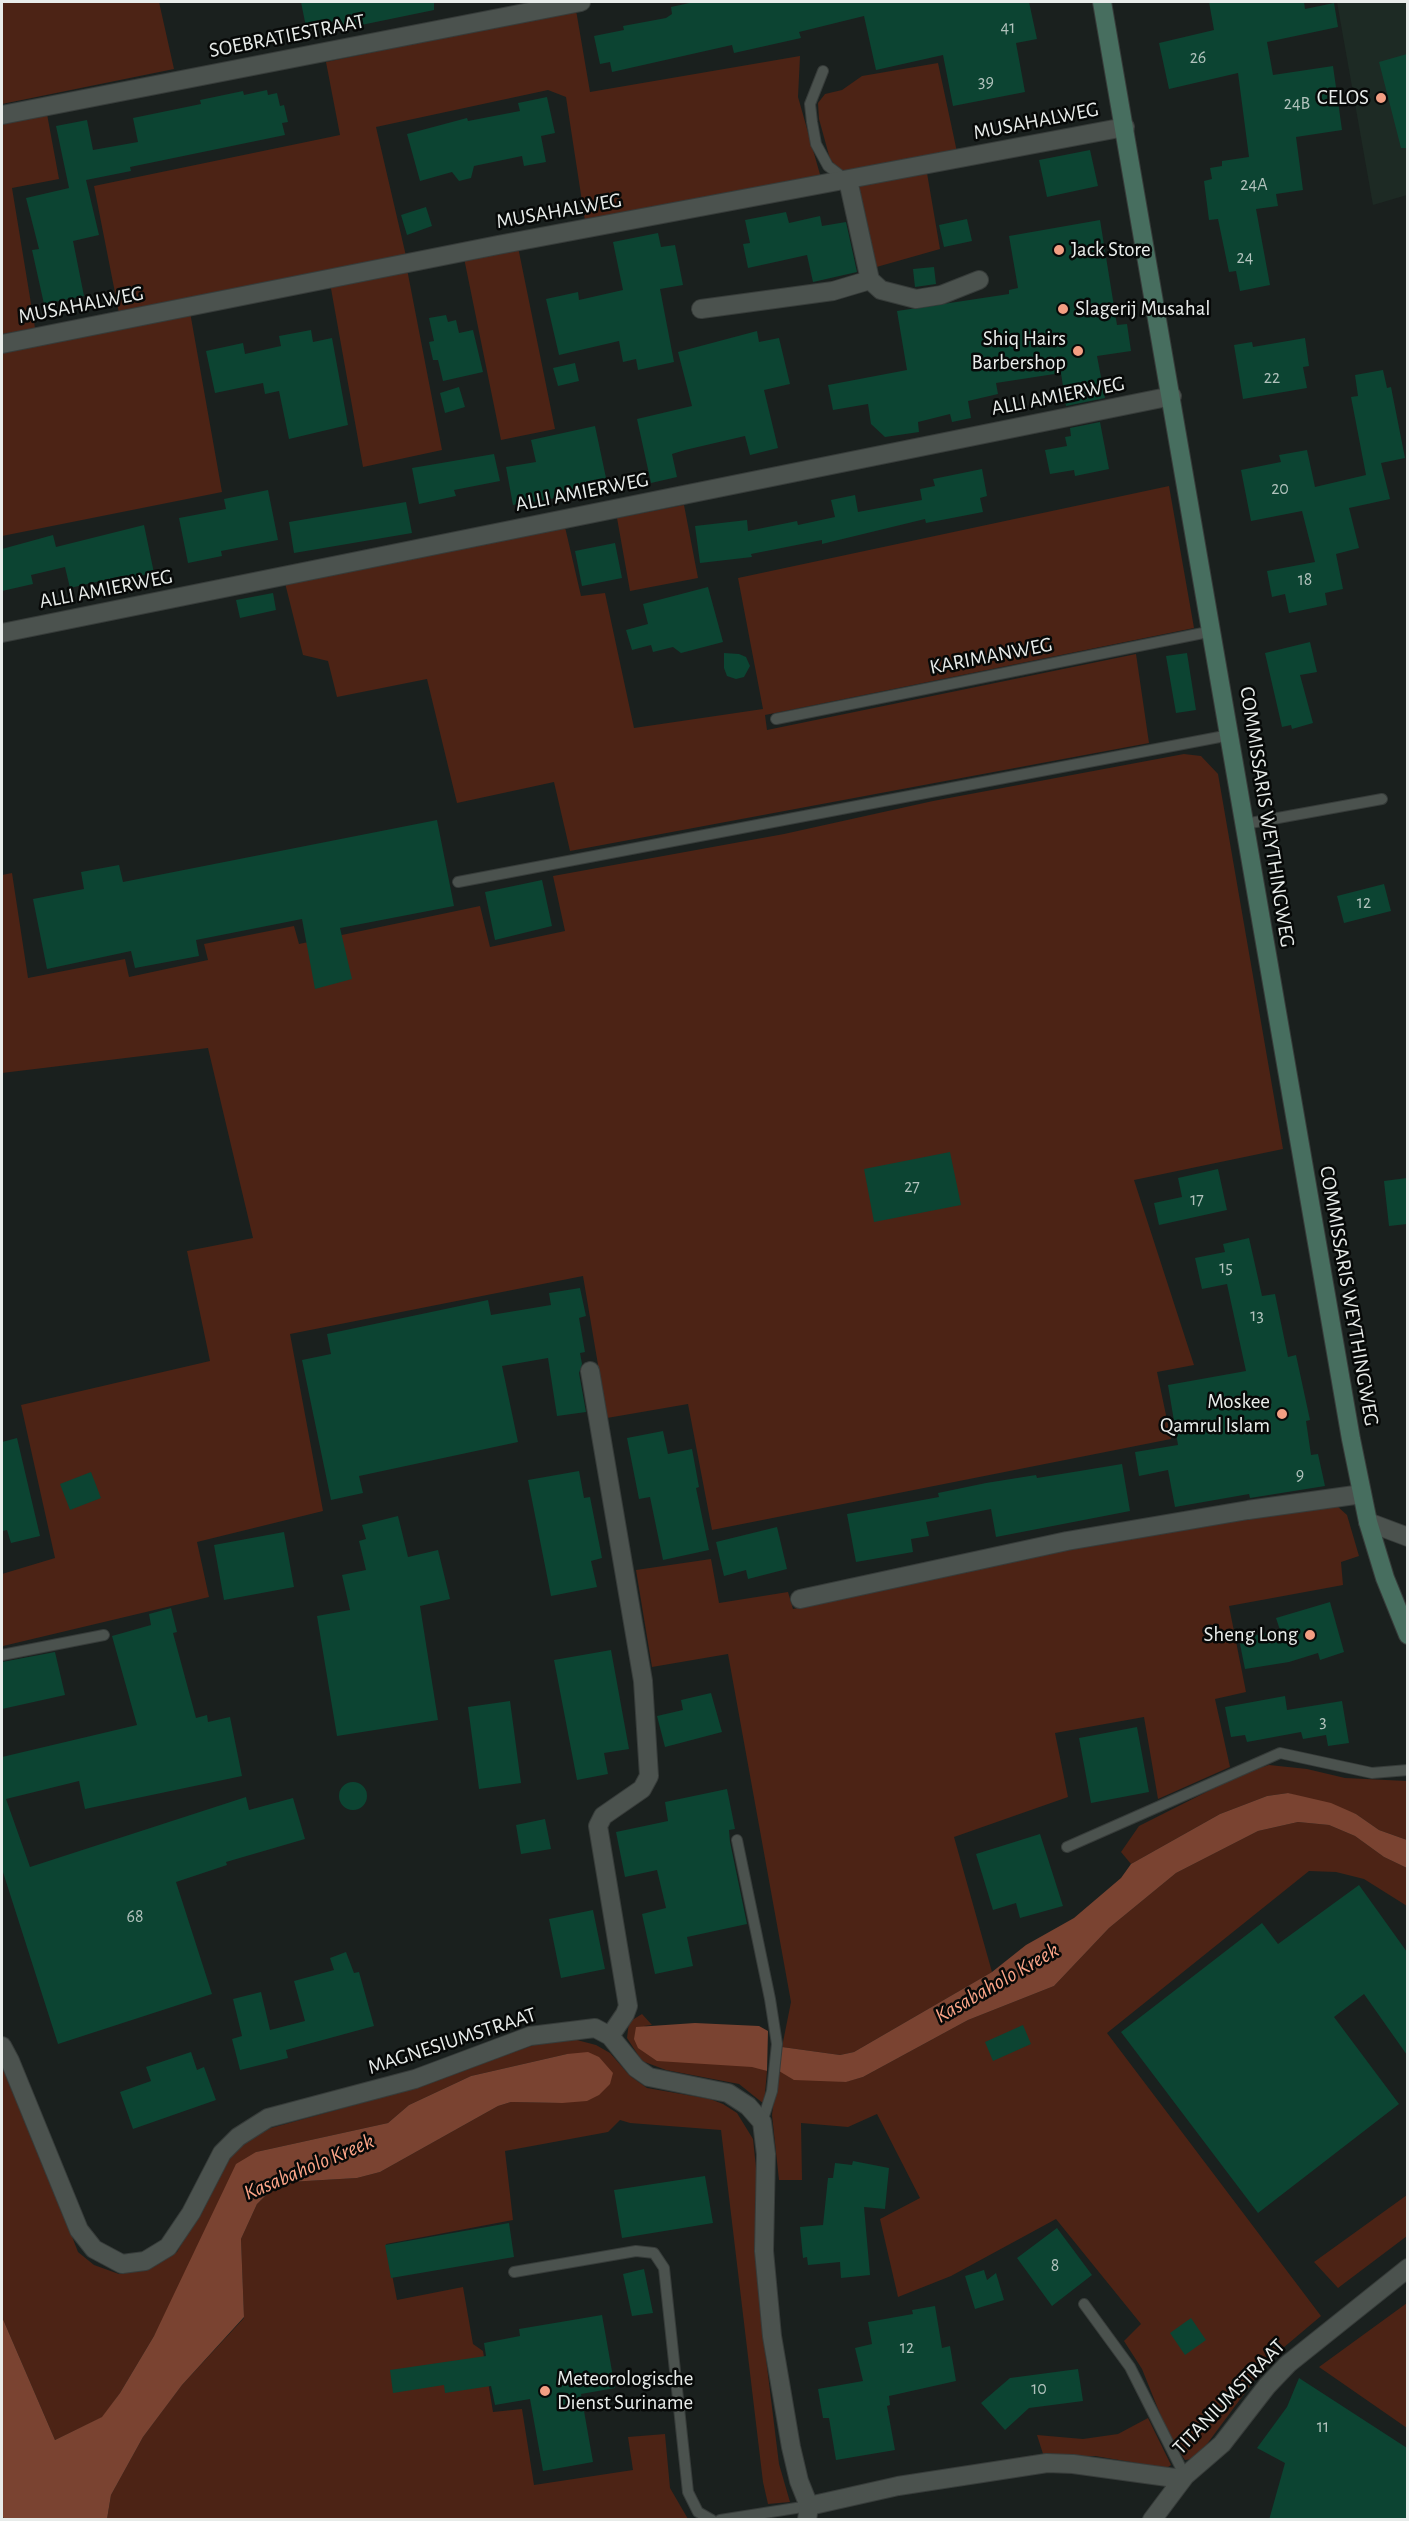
<!DOCTYPE html>
<style>
body{margin:0}
#map{position:relative;width:1409px;height:2521px;overflow:hidden;background:#1a201e;font-family:"Alegreya Sans",sans-serif}
canvas{display:block}
.frame{position:absolute;inset:0;border:3px solid #e8ecea;pointer-events:none}
</style>
<div id="map">
<canvas width="1409" height="2521"></canvas>
<div class="frame"></div>
</div>
<script>
const ctx = document.querySelector('canvas').getContext('2d');
ctx.lineJoin = 'round';
function fill(path, color) {
  ctx.fillStyle = color;
  ctx.fill(path, 'evenodd');
}
function poly(rows) {
  const path = new Path2D();
  for (const r of rows) {
    if (r.length === 3) {
      path.moveTo(r[0] + r[2], r[1]);
      path.arc(r[0], r[1], r[2], 0, 2 * Math.PI);
      continue;
    }
    path.moveTo(r[0], r[1]);
    for (let i = 2; i < r.length; i += 2) path.lineTo(r[i], r[i + 1]);
  }
  return path;
}
function trace(path, color, width, dash) {
  ctx.strokeStyle = color;
  ctx.lineWidth = width;
  ctx.lineCap = dash ? 'butt' : 'round';
  ctx.setLineDash(dash || []);
  ctx.stroke(path);
}
function drawText(font, color, halo, rows, align = 'center') {
  ctx.font = font + ' "Alegreya Sans",sans-serif';
  ctx.lineWidth = 5;
  ctx.setLineDash([]);
  ctx.textBaseline = 'middle';
  ctx.strokeStyle = halo;
  ctx.fillStyle = color;
  for (const [text, x, y, turn = 0] of rows) {
    ctx.save();
    ctx.translate(x, y);
    ctx.rotate((+turn || 0) * Math.PI / 180);
    ctx.textAlign = isNaN(turn) ? turn : align;
    if (halo) ctx.strokeText(text, 0, 0);
    ctx.fillText(text, 0, 0);
    ctx.restore();
  }
}
const built = poly([
 [1337,2,1407,2,1407,195,1373,205]
]);
const green = poly([
 [2,2,159,2,174,69,2,104],
 [576,10,590,92,800,56,798,97,821,178,585,221,566,97,548,90,376,127,406,256,119,313,94,186,340,135,326,62],
 [938,63,957,152,845,172,837,167,830,159,819,119,818,103,825,94,842,90,862,76],
 [47,114,59,179,12,188,35,328,2,334,2,123],
 [927,173,940,249,873,268,858,188,863,184],
 [518,247,555,429,501,440,464,258],
 [407,269,442,450,363,467,330,283],
 [190,312,222,492,2,536,2,350],
 [1169,486,1194,628,765,715,767,730,1136,654,1149,743,570,851,554,782,457,803,427,679,337,697,328,661,303,655,285,583,565,527,581,596,605,593,634,728,763,709,738,578],
 [684,505,698,578,630,591,617,518],
 [1184,754,1201,756,1218,774,1283,1149,1134,1180,1194,1365,1157,1372,1171,1439,712,1530,688,1404,607,1418,583,1276,290,1334,323,1511,197,1542,209,1597,3,1646,2,1574,55,1558,21,1405,210,1361,187,1251,253,1238,208,1048,2,1073,2,875,12,873,28,978,125,959,129,977,208,960,204,944,294,926,299,944,480,906,490,947,565,931,553,876,784,834,933,801],
 [1337,1506,1347,1515,1359,1556,1341,1562,1343,1585,1229,1606,1246,1692,1215,1699,1230,1767,1158,1799,1144,1717,1055,1733,1068,1797,954,1837,992,1972,854,2052,840,2055,782,2047,791,2002,728,1654,652,1667,636,1570,711,1559,719,1603,788,1592,793,1609,1068,1549,1252,1517],
 [1269,1765,1307,1769,1345,1778,1407,1781,1407,1840,1379,1830,1356,1814,1288,1793,1267,1796,1220,1814,1131,1864,1121,1852,1139,1826,1244,1773],
 [1298,1822,1329,1825,1355,1836,1384,1857,1407,1868,1407,1906,1364,1879,1336,1872,1309,1871,1107,2033,1321,2316,1270,2359,1207,2444,1192,2459,1185,2460,1169,2436,1142,2369,1124,2341,1141,2324,1056,2219,951,2276,898,2297,880,2219,920,2198,877,2114,848,2127,801,2123,802,2180,779,2180,772,2115,777,2075,779,2071,845,2082,863,2077,968,2020,1054,1986,1109,1928,1176,1873,1258,1831],
 [642,2014,652,2025,644,2026,767,2071,764,2104,739,2084,666,2070,642,2061,627,2038,629,2022],
 [573,2039,596,2045,610,2053,630,2076,647,2088,710,2099,723,2104,737,2113,753,2139,757,2177,760,2310,779,2464,790,2502,768,2504,763,2482,721,2130,630,2123,620,2120,608,2132,505,2151,513,2220,386,2244,397,2300,463,2287,473,2344,483,2351,493,2412,522,2409,534,2485,633,2470,628,2437,665,2434,670,2488,688,2519,107,2519,111,2495,143,2437,182,2385,244,2318,241,2239,257,2204,271,2190,289,2182,357,2178,380,2172,498,2106,511,2102,562,2103,567,2054,471,2076,409,2105,388,2123,256,2152,154,2336,120,2393,103,2417,55,2440,2,2317,2,2068,19,2099,78,2252,94,2265,119,2274,144,2270,177,2252,212,2189,225,2160,244,2142,271,2128,369,2101,546,2041],
 [1407,2195,1407,2236,1338,2288,1314,2262],
 [1407,2303,1407,2428,1319,2367],
 [1148,2418,1171,2465,1167,2468,1095,2456,1044,2457,1037,2435,1083,2439,1118,2434]
]);
const water = poly([
 [1288,1793,1331,1803,1356,1814,1379,1830,1407,1840,1407,1868,1384,1857,1355,1836,1329,1825,1298,1822,1258,1831,1176,1873,1109,1928,1054,1986,968,2020,863,2077,846,2082,794,2080,779,2071,782,2047,840,2055,854,2052,992,1972,1026,1945,1074,1918,1121,1878,1131,1864,1220,1814,1267,1796],
 [695,2023,759,2026,768,2031,767,2071,752,2067,657,2061,638,2048,634,2039,636,2027],
 [588,2052,599,2057,613,2073,610,2084,599,2095,587,2101,562,2103,511,2102,498,2106,380,2172,357,2178,289,2182,271,2190,257,2204,241,2239,244,2317,182,2385,143,2437,111,2495,107,2519,4,2519,2,2515,2,2317,55,2440,102,2417,120,2393,154,2336,236,2164,256,2152,388,2123,409,2105,471,2076,567,2054]
]);
const building = poly([
 [301,2,434,2,434,10,337,30,335,21,306,27],
 [694,2,1029,2,1037,39,1016,43,1025,92,953,106,943,55,876,70,864,16,799,32,801,38,734,53,732,45,612,72,610,62,600,64,594,36,624,30,623,26,666,18,672,14,671,7],
 [1209,2,1304,2,1305,9,1334,3,1338,27,1267,42,1273,75,1333,66,1342,130,1296,137,1303,190,1276,194,1278,206,1256,209,1270,285,1240,291,1236,271,1229,272,1218,219,1209,220,1204,181,1212,179,1210,168,1222,166,1222,161,1249,157,1238,73,1169,89,1159,43,1214,30],
 [1407,54,1407,148,1401,148,1379,62],
 [267,90,268,95,277,93,280,106,284,105,288,122,282,123,285,135,130,167,131,171,86,180,99,235,73,241,84,296,44,304,32,250,39,249,26,198,69,188,56,126,87,120,93,150,138,142,133,118,201,104,200,100,243,91,244,95],
 [547,97,555,133,541,136,546,162,524,166,522,156,474,166,471,178,459,181,452,172,420,181,407,134,467,118,468,121,520,111,518,103],
 [1090,150,1098,186,1047,197,1039,160],
 [426,207,432,226,407,235,401,215],
 [786,212,789,223,820,216,822,226,846,222,857,272,813,282,807,255,748,268,743,244,750,243,745,220],
 [967,219,972,241,944,247,939,225],
 [1100,220,1117,325,1127,324,1131,351,1097,356,1105,398,1066,406,1061,373,996,383,998,394,968,401,971,418,952,422,950,414,918,422,919,432,885,437,871,424,868,404,833,410,828,385,907,370,897,311,1009,294,1009,290,1018,288,1009,236],
 [658,233,661,247,675,245,683,285,660,289,674,362,638,370,636,359,623,362,619,341,559,355,546,299,578,292,579,300,623,290,613,242],
 [934,267,936,284,915,287,913,269],
 [446,315,448,322,456,320,459,333,473,330,483,372,443,381,438,360,433,360,429,342,434,341,429,318],
 [311,330,313,342,332,338,348,425,289,439,279,391,265,394,263,383,215,393,206,351,243,343,245,354,281,346,279,336],
 [757,331,759,342,779,338,790,384,764,390,778,448,750,455,745,436,685,450,672,454,677,477,651,483,637,419,692,406,678,352],
 [1305,338,1309,366,1303,367,1307,388,1243,399,1234,345,1252,342,1253,347],
 [575,363,579,381,558,386,553,368],
 [1383,370,1387,388,1391,387,1405,458,1381,463,1390,499,1349,508,1359,548,1336,554,1343,589,1325,593,1327,605,1289,613,1285,594,1272,597,1267,571,1315,562,1302,511,1251,521,1241,470,1281,462,1279,455,1307,450,1315,487,1366,475,1351,397,1358,396,1355,375],
 [459,387,465,407,445,413,440,393],
 [1100,422,1109,469,1075,476,1074,470,1050,474,1045,450,1067,446,1065,437,1071,436,1070,428],
 [595,426,609,492,563,502,562,497,513,505,506,467,536,462,531,440],
 [494,454,500,481,454,490,456,496,419,504,412,468],
 [982,469,987,496,980,498,983,512,926,523,925,519,822,544,822,540,751,554,752,557,700,563,695,526,747,520,748,531,797,521,798,525,835,517,831,500,855,495,858,512,922,500,920,489,935,486,933,479],
 [268,490,278,540,221,551,222,556,188,563,179,518,226,509,224,499],
 [406,502,412,533,294,553,289,522],
 [144,525,154,573,123,579,122,576,70,588,65,567,31,575,33,584,2,591,2,549,53,535,56,547],
 [615,543,622,578,582,586,575,551],
 [708,587,723,642,681,653,673,647,653,652,651,645,632,650,626,630,648,624,643,604],
 [273,593,276,610,240,618,236,600],
 [1310,642,1317,672,1300,675,1313,723,1292,729,1291,725,1282,727,1265,653],
 [724,653,739,654,746,657,750,666,744,677,736,679,727,676,724,668],
 [1187,653,1196,710,1176,713,1166,656],
 [437,820,454,906,340,928,352,979,315,989,302,919,196,940,199,956,135,968,131,951,47,969,33,899,84,889,81,872,119,865,123,882],
 [542,880,552,926,495,940,485,892],
 [1384,884,1391,911,1344,923,1337,896],
 [950,1152,961,1205,874,1222,864,1169],
 [1218,1169,1227,1210,1159,1225,1154,1203,1182,1197,1178,1178],
 [1407,1178,1407,1224,1389,1226,1384,1181],
 [1249,1238,1262,1296,1275,1294,1288,1357,1296,1355,1310,1420,1306,1421,1311,1455,1318,1454,1325,1486,1250,1498,1249,1494,1175,1507,1168,1470,1139,1476,1135,1452,1178,1445,1168,1385,1246,1371,1227,1284,1202,1289,1195,1258,1225,1252,1223,1244],
 [580,1288,586,1316,579,1318,585,1352,580,1353,582,1364,579,1373,586,1412,557,1416,548,1358,502,1366,518,1442,359,1476,363,1493,331,1500,302,1360,331,1354,327,1334,488,1300,491,1315,551,1305,549,1293],
 [663,1431,668,1454,692,1449,699,1487,696,1488,709,1550,663,1560,650,1497,639,1499,627,1438],
 [17,1438,40,1536,11,1543,7,1530,2,1531,2,1442],
 [1122,1464,1130,1511,996,1537,991,1509,926,1522,929,1536,911,1539,913,1552,856,1562,847,1514,939,1497,938,1493,986,1483,1036,1475,1037,1478],
 [579,1471,584,1498,590,1497,602,1558,591,1561,597,1587,551,1596,528,1480],
 [91,1472,101,1498,70,1510,60,1484],
 [398,1516,408,1557,438,1550,450,1599,420,1606,438,1720,337,1736,317,1616,350,1610,342,1575,366,1570,359,1541,366,1539,362,1525],
 [777,1527,787,1569,748,1579,746,1570,724,1576,716,1542],
 [284,1532,294,1587,224,1600,214,1545],
 [1330,1602,1344,1652,1320,1660,1318,1653,1289,1662,1245,1669,1239,1639,1280,1630,1276,1618],
 [171,1608,177,1632,173,1633,196,1718,207,1715,208,1722,230,1717,242,1776,85,1809,79,1781,6,1799,30,1867,246,1797,249,1810,293,1798,305,1839,226,1862,227,1865,176,1882,212,1994,58,2044,2,1869,2,1757,137,1725,112,1636,151,1625,149,1614],
 [611,1650,629,1749,604,1753,608,1774,577,1780,554,1660],
 [55,1652,65,1695,2,1709,2,1662],
 [711,1693,722,1732,665,1747,657,1716,683,1710,681,1700],
 [1285,1696,1287,1710,1342,1701,1349,1743,1328,1746,1326,1735,1303,1739,1301,1732,1247,1742,1245,1735,1231,1737,1225,1707],
 [510,1701,521,1783,479,1789,468,1707],
 [1137,1727,1149,1792,1091,1803,1079,1738],
 [353,1796,14],
 [727,1789,735,1829,729,1830,730,1842,747,1924,687,1937,693,1966,655,1974,642,1914,666,1908,657,1870,625,1877,616,1832,668,1821,665,1802],
 [545,1819,551,1849,521,1854,516,1825],
 [1040,1834,1063,1906,1020,1918,1016,1903,993,1910,976,1854],
 [1359,1885,1407,1952,1407,2055,1364,1994,1334,2017,1399,2104,1258,2213,1121,2032,1262,1923,1278,1944],
 [593,1910,605,1969,561,1978,549,1919],
 [346,1952,354,1973,359,1972,374,2026,286,2050,288,2058,240,2070,232,2039,242,2036,233,1999,261,1992,270,2030,305,2021,294,1981,334,1970,330,1958],
 [1023,2025,1031,2044,993,2061,985,2042],
 [191,2052,197,2070,204,2067,216,2100,133,2129,120,2092,151,2081,146,2067],
 [853,2161,889,2168,885,2209,864,2207,870,2275,841,2278,840,2262,808,2265,807,2257,803,2258,800,2227,823,2225,828,2178,833,2178,835,2163,852,2165],
 [705,2176,713,2223,622,2238,614,2190],
 [509,2223,514,2257,391,2278,385,2245],
 [1057,2228,1092,2275,1052,2306,1017,2258],
 [644,2269,653,2313,632,2316,623,2274],
 [984,2270,987,2280,996,2273,1004,2300,975,2309,965,2276],
 [935,2306,942,2348,950,2346,956,2381,889,2396,890,2405,887,2406,895,2450,836,2460,829,2418,823,2418,818,2389,863,2381,855,2348,872,2344,868,2322,913,2314,912,2310],
 [602,2315,615,2388,581,2394,593,2462,543,2471,530,2399,495,2405,491,2386,445,2393,444,2385,393,2393,390,2370,486,2356,484,2343,520,2336,519,2329],
 [1191,2318,1206,2340,1185,2355,1170,2333],
 [1078,2369,1083,2401,1029,2408,1005,2430,981,2403,1010,2378],
 [1299,2378,1407,2448,1407,2520,1269,2520,1285,2463,1257,2448,1287,2407]
]);
const lane = poly([
 [823,71,810,104,812,122,816,144,828,166,845,179],
 [776,719,1213,631],
 [1245,824,1382,799],
 [458,882,1230,735],
 [2,1655,104,1635],
 [737,1840,770,1999,777,2044,772,2091,762,2122],
 [1067,1847,1280,1753,1372,1773,1408,1770],
 [514,2272,636,2251,654,2253,664,2268,688,2492,698,2512,712,2520],
 [1084,2304,1130,2367,1185,2476],
 [720,2520,809,2506]
]);
const street = poly([
 [2,115,581,2],
 [870,280,881,290,916,299,941,295,979,280],
 [701,309,833,291,870,280,848,180],
 [2,344,498,245,1125,127],
 [2,633,1172,396],
 [590,1371,643,1681,649,1776,642,1789,603,1816,598,1826,628,2006,625,2014,610,2036],
 [1368,1522,1408,1537],
 [800,1599,1067,1541,1248,1510,1362,1494],
 [2,2046,10,2061,79,2230,94,2249,122,2264,145,2261,168,2247,191,2213,222,2153,238,2137,268,2118,415,2079,530,2036,595,2028,610,2036,636,2068,649,2077,728,2093,748,2106,762,2122,766,2154,764,2251,772,2336,791,2447,799,2481,809,2506,807,2520],
 [809,2506,898,2486,1047,2463,1073,2464,1175,2478,1185,2476,1222,2444,1267,2386,1288,2364,1408,2268],
 [1152,2520,1185,2476]
]);
const secondary = poly([
 [1102,2,1351,1439,1368,1522,1385,1578,1408,1635]
]);
const markers = [
 [1381,98,6,"#f39f83"],
 [1059,250,6,"#f39f83"],
 [1063,309,6,"#f39f83"],
 [1078,351,6,"#f39f83"],
 [1282,1414,6,"#f39f83"],
 [1310,1635,6,"#f39f83"],
 [545,2391,6,"#f39f83"]
];
const numberNames = [
 ["41",1008,28],
 ["26",1198,58],
 ["39",986,82],
 ["24B",1297,104],
 ["24A",1254,185],
 ["24",1245,258],
 ["22",1272,378],
 ["20",1280,489],
 ["18",1305,580],
 ["12",1364,903],
 ["27",912,1187],
 ["17",1197,1200],
 ["15",1226,1268],
 ["13",1257,1316],
 ["9",1300,1475],
 ["3",1323,1722],
 ["68",135,1917],
 ["8",1055,2266],
 ["12",907,2348],
 ["10",1039,2389],
 ["11",1323,2427]
];
const streetNames = [
 ["SOEBRATIESTRAAT",287,36,-11],
 ["MUSAHALWEG",1036,121,-11],
 ["MUSAHALWEG",559,211,-10],
 ["MUSAHALWEG",81,305,-11],
 ["ALLI AMIERWEG",1058,396,-11],
 ["ALLI AMIERWEG",582,492,-11],
 ["ALLI AMIERWEG",106,589,-11],
 ["KARIMANWEG",991,656,-11],
 ["COMMISSARIS WEYTHINGWEG",1267,817,81],
 ["COMMISSARIS WEYTHINGWEG",1349,1296,80],
 ["MAGNESIUMSTRAAT",452,2041,-18],
 ["TITANIUMSTRAAT",1229,2397,-46]
];
const poiNames = [
 ["CELOS",1369,98],
 ["Jack Store",1071,250,"left"],
 ["Slagerij Musahal",1075,309,"left"],
 ["Shiq Hairs",1066,339],
 ["Barbershop",1066,363],
 ["Moskee",1270,1402],
 ["Qamrul Islam",1270,1426],
 ["Sheng Long",1298,1635],
 ["Meteorologische",557,2379,"left"],
 ["Dienst Suriname",557,2403,"left"]
];
const waterNames = [
 ["Kasabaholo Kreek",997,1983,-30],
 ["Kasabaholo Kreek",309,2167,-23]
];
fill(built, '#1d2a24');
fill(green, '#4c2315');
fill(water, '#7a4331');
fill(building, '#0c4432');
trace(lane, '#373c3a', 12);
trace(street, '#373c3a', 20);
trace(secondary, '#373c3a', 20);
trace(lane, '#4b524e', 10);
trace(street, '#4b524e', 18);
trace(secondary, '#476e5f', 18);
for (const [x, y, r, color] of markers) {
  const dot = new Path2D();
  dot.arc(x, y, r, 0, 2 * Math.PI);
  ctx.fillStyle = color;
  ctx.fill(dot);
  trace(dot, '#070908', 2);
}
drawText('18px', '#b1c2bc', null, numberNames);
drawText('21px', '#e8ecea', '#070908', streetNames);
drawText('21px', '#e8ecea', '#070908', poiNames, 'right');
drawText('italic 22px', '#fca588', '#070908', waterNames);
</script>
